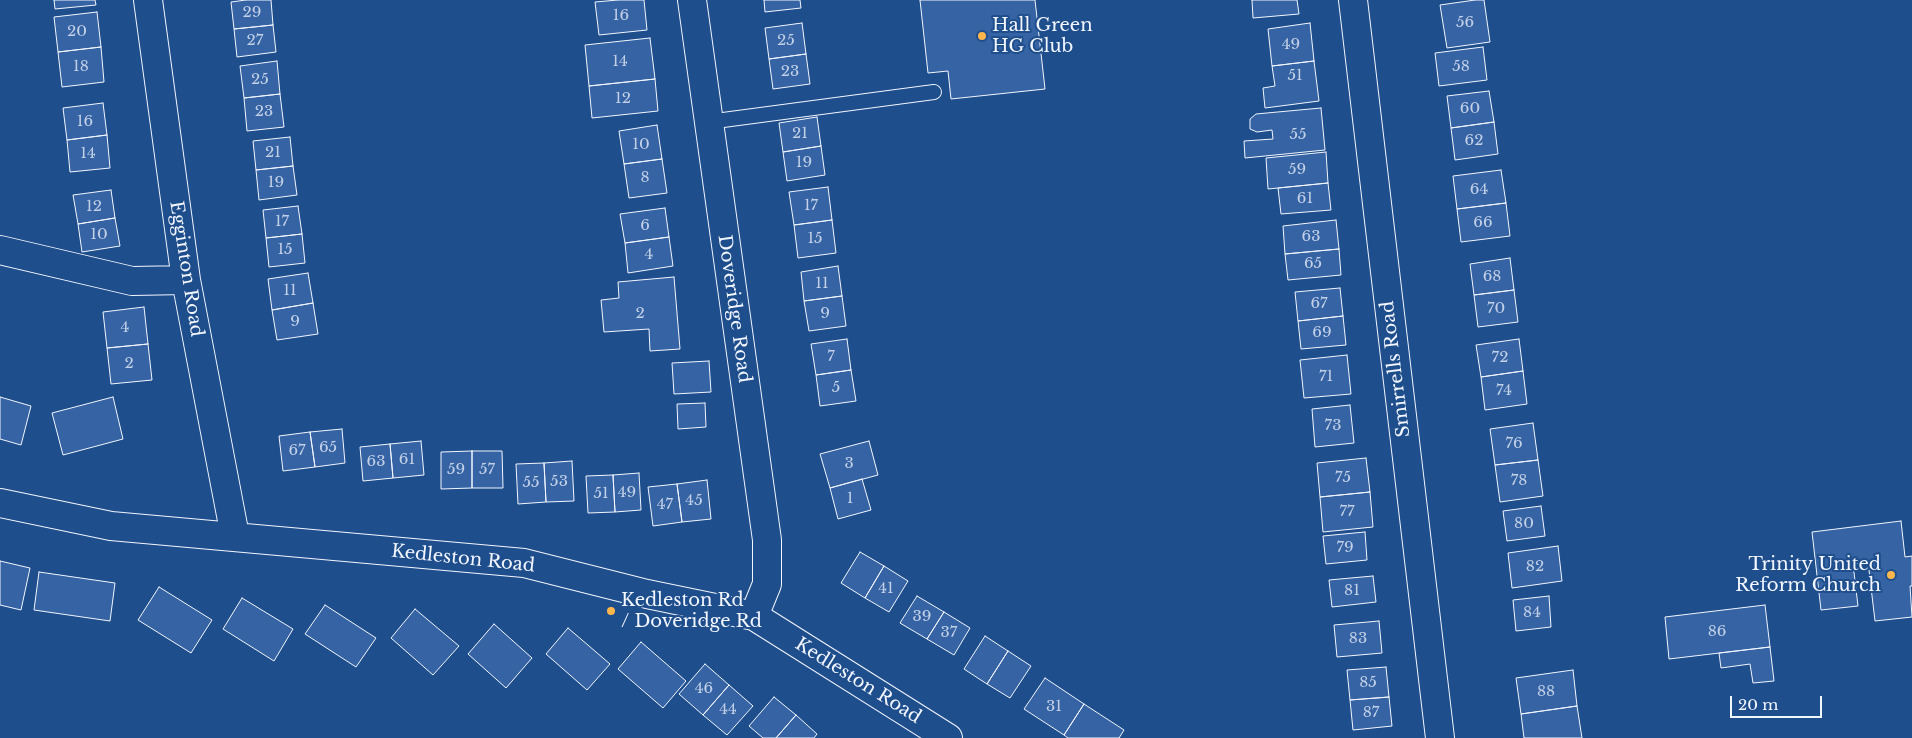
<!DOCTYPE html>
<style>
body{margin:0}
#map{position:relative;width:1912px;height:738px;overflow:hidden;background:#1f4e8c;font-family:"Libre Baskerville",serif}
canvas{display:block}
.scale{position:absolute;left:1730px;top:696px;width:92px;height:22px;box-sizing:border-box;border:2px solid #f2f6ff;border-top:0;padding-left:6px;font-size:15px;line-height:18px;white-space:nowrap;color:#f2f6ff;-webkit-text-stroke:4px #1f4e8c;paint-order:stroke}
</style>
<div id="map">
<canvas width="1912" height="738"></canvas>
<div class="scale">20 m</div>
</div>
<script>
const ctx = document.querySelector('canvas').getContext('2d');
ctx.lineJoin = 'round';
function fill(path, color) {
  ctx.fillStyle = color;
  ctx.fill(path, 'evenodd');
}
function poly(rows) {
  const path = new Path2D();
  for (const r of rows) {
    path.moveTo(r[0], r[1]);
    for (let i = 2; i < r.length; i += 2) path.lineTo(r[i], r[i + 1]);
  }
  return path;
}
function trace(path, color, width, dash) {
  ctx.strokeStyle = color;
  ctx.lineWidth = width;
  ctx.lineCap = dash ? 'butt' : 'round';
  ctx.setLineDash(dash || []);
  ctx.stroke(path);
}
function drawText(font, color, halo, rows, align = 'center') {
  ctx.font = font + ' "Libre Baskerville",serif';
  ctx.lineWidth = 4;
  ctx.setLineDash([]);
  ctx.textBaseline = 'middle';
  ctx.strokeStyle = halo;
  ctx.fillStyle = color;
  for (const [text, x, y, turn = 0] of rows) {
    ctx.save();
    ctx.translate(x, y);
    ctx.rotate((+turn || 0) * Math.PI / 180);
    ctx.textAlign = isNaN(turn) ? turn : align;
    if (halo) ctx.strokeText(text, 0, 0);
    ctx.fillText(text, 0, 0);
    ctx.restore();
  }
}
const building = poly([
 [54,0,95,0,96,5,55,9,54,0],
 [246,0,271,0,273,25,234,29,231,2,246,0],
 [618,0,644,0,647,30,599,35,595,2,618,0],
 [764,0,800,0,801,8,765,12,764,0],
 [920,0,1035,0,1045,89,951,99,948,71,928,73,920,0],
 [1252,0,1297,0,1299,14,1253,18,1252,0],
 [1475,0,1484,0,1490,42,1447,48,1440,5,1475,0],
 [97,12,101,47,58,52,54,17,97,12],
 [802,23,806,54,769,59,765,28,802,23],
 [1310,23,1314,61,1272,66,1268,29,1310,23],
 [273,25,276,52,237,57,234,29,273,25],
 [650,38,655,79,589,86,585,45,650,38],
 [101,47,104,82,62,87,58,52,101,47],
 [1483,47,1487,80,1439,86,1435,53,1483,47],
 [806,54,810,84,773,89,769,59,806,54],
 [277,61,280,94,244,98,240,66,277,61],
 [1314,61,1319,101,1265,108,1263,88,1275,86,1272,66,1314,61],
 [655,79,658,111,592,118,589,86,655,79],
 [1489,91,1494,122,1451,128,1447,96,1489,91],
 [280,94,284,127,247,131,244,98,280,94],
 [103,103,107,135,67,140,63,108,103,103],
 [1321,108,1325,150,1245,158,1244,141,1273,139,1272,130,1257,132,1250,129,1250,119,1256,114,1321,108],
 [817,117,821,146,783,152,779,123,817,117],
 [1494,122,1498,154,1455,160,1451,128,1494,122],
 [657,125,662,159,624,164,619,131,657,125],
 [107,135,110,168,70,172,67,140,107,135],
 [290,137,293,166,256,170,253,141,290,137],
 [821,146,825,175,787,181,783,152,821,146],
 [1326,152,1328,183,1268,189,1266,158,1326,152],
 [662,159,667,193,629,198,624,164,662,159],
 [293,166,297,195,259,200,256,170,293,166],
 [1501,170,1506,203,1457,209,1453,176,1501,170],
 [1328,183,1331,210,1281,214,1278,188,1328,183],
 [828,187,832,220,794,225,789,192,828,187],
 [111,190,115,218,78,224,73,195,111,190],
 [1506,203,1510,236,1461,242,1457,209,1506,203],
 [298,206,302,234,266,238,263,210,298,206],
 [665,208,669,237,625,243,620,214,665,208],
 [115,218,120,246,82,252,78,224,115,218],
 [832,220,836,253,798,258,794,225,832,220],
 [1336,220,1339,249,1285,254,1283,226,1336,220],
 [302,234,305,263,269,267,266,238,302,234],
 [669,237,673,266,628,273,625,243,669,237],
 [1339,249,1341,275,1288,280,1285,254,1339,249],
 [1510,258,1514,290,1474,295,1470,264,1510,258],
 [838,266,842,296,804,301,801,272,838,266],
 [308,273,313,303,272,310,268,279,308,273],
 [674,277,680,349,650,351,649,329,604,332,601,300,619,298,618,282,674,277],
 [1340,288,1343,316,1298,321,1295,292,1340,288],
 [1514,290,1518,322,1478,327,1474,295,1514,290],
 [842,296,846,326,809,331,804,301,842,296],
 [313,303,318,334,277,340,272,310,313,303],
 [144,307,148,344,107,348,103,312,144,307],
 [1343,316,1346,345,1301,349,1298,321,1343,316],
 [847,339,851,370,816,375,811,344,847,339],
 [1519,339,1523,371,1481,377,1476,345,1519,339],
 [148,344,152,380,111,384,107,348,148,344],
 [1347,355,1351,394,1304,398,1300,360,1347,355],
 [709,361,711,392,674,394,672,363,709,361],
 [851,370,856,401,820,406,816,375,851,370],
 [1523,371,1527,404,1485,410,1481,377,1523,371],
 [0,397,31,406,21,445,0,439,0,397],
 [113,397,123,439,63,455,52,413,113,397],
 [705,403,706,427,678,429,677,404,705,403],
 [1350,405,1354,443,1315,447,1312,409,1350,405],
 [1533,423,1538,460,1495,465,1490,429,1533,423],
 [342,429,345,463,315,467,310,432,342,429],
 [310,432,315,467,283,471,279,436,310,432],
 [421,441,424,475,393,478,390,444,421,441],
 [869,441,878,475,830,488,820,454,869,441],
 [390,444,393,478,363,481,360,447,390,444],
 [472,451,502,451,503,488,472,488,472,451],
 [472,451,472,488,441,489,441,452,472,451],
 [1366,458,1370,492,1320,497,1317,463,1366,458],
 [1538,460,1543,496,1500,502,1495,465,1538,460],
 [572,461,574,501,546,502,544,463,572,461],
 [544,463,546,502,518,504,516,464,544,463],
 [639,473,641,510,615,512,613,475,639,473],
 [613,475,615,512,588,513,586,476,613,475],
 [862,479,871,510,838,519,830,488,862,479],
 [707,480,711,519,682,522,677,484,707,480],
 [677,484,682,522,653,526,648,487,677,484],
 [1370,492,1373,527,1323,532,1320,497,1370,492],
 [1541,506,1545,536,1507,541,1503,511,1541,506],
 [1901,521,1905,557,1912,556,1912,586,1910,586,1912,617,1875,621,1868,562,1853,564,1858,606,1821,610,1812,532,1901,521],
 [1365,532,1367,560,1326,564,1323,536,1365,532],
 [1558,546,1562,581,1512,588,1508,553,1558,546],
 [860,552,884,566,865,598,841,583,860,552],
 [0,561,30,568,21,610,0,605,0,561],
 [884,566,908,581,889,612,865,598,884,566],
 [39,572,115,583,110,621,34,610,39,572],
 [1373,576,1376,602,1332,607,1329,580,1373,576],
 [159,587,212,620,191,653,138,620,159,587],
 [917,596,944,612,927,639,900,623,917,596],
 [1549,596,1551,627,1516,631,1513,600,1549,596],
 [242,598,293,629,274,661,223,629,242,598],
 [325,605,376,638,356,667,305,634,325,605],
 [1765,605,1770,647,1669,659,1665,617,1765,605],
 [415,609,459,646,433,675,391,638,415,609],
 [944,612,970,628,954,655,927,639,944,612],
 [1379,621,1382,653,1337,657,1334,625,1379,621],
 [494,624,532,658,506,688,468,654,494,624],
 [568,628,610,664,587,690,546,654,568,628],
 [985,636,1008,651,987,684,964,669,985,636],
 [641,642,686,681,663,708,618,669,641,642],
 [1770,647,1774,681,1753,683,1750,664,1721,668,1719,653,1770,647],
 [1008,651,1031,666,1010,698,987,684,1008,651],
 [705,664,729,685,703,715,679,694,705,664],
 [1386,667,1389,697,1350,700,1347,670,1386,667],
 [1573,670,1577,706,1521,714,1516,678,1573,670],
 [1045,678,1084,704,1064,735,1024,709,1045,678],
 [729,685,753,706,727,735,703,715,729,685],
 [774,697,796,715,776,738,763,738,749,726,774,697],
 [1389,697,1392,726,1353,730,1350,700,1389,697],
 [1084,704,1124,730,1119,738,1068,738,1064,735,1084,704],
 [1577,706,1582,738,1524,738,1521,714,1577,706],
 [796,715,817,734,814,738,776,738,796,715]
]);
const lane = poly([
 [708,122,934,92]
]);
const street = poly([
 [148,0,186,280,235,536],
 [692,0,767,540,767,584,754,616],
 [1353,0,1440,738],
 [0,250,132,281,186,280],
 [0,503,111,526,524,563,647,594,754,616,948,738]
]);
const markers = [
 [982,36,5,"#ffb74d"],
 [1891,575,5,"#ffb74d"],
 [611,611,5,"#ffb74d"]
];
const numberNames = [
 ["29",252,13],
 ["16",621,16],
 ["56",1465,23],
 ["20",77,32],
 ["27",255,41],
 ["25",786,41],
 ["49",1291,45],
 ["14",620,62],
 ["18",81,67],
 ["58",1461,67],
 ["23",790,72],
 ["51",1295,76],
 ["25",260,80],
 ["12",623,99],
 ["60",1470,109],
 ["23",264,112],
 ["16",85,122],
 ["21",800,134],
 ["55",1298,135],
 ["62",1474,141],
 ["10",641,145],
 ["21",273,153],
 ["14",88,154],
 ["19",804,163],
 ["59",1297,170],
 ["8",645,178],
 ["19",276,183],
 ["64",1479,190],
 ["61",1305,199],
 ["17",811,206],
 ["12",94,207],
 ["17",282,222],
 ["66",1483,223],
 ["6",645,226],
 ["10",99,235],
 ["63",1311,237],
 ["15",815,239],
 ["15",285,250],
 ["4",649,255],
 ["65",1313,264],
 ["68",1492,277],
 ["11",822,284],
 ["11",290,291],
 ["67",1319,304],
 ["70",1496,309],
 ["2",640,314],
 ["9",825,314],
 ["9",295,322],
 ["4",125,328],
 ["69",1322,333],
 ["7",831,357],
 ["72",1500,358],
 ["2",129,364],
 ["71",1326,377],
 ["5",836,388],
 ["74",1504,391],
 ["73",1333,426],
 ["76",1514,444],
 ["65",328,448],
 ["67",297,451],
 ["61",407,460],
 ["63",376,462],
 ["3",849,464],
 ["59",456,470],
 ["57",487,470],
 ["75",1343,478],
 ["78",1519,481],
 ["53",559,482],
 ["55",531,483],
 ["49",627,493],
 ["51",601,494],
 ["1",850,499],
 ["45",694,501],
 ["47",665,505],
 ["77",1347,512],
 ["80",1524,524],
 ["79",1345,548],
 ["82",1535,567],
 ["41",886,589],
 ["81",1352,591],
 ["84",1532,613],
 ["39",922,617],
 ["86",1717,632],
 ["37",949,633],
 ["83",1358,639],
 ["85",1368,683],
 ["46",704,689],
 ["88",1546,692],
 ["31",1054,707],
 ["44",728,710],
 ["87",1371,713]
];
const poiNames = [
 ["Hall Green",992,26],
 ["HG Club",992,47],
 ["Trinity United",1881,565,"right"],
 ["Reform Church",1881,586,"right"],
 ["Kedleston Rd",621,601],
 ["/ Doveridge Rd",621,622]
];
const streetNames = [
 ["Egginton Road",186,269,81],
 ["Doveridge Road",734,309,82],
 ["Smirrells Road",1396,369,-97],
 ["Kedleston Road",463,559,6],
 ["Kedleston Road",858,681,32]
];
fill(building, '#3563a3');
trace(building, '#f2f6ff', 1);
trace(lane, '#f2f6ff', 16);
trace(street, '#f2f6ff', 30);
trace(lane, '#1f4e8c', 14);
trace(street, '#1f4e8c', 28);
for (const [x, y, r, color] of markers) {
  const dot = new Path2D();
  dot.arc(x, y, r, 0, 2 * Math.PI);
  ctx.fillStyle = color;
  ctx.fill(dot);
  trace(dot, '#1f4e8c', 2);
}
drawText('15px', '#c3d1e8', null, numberNames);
drawText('18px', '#f2f6ff', '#1f4e8c', poiNames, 'left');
drawText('18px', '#f2f6ff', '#1f4e8c', streetNames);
</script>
